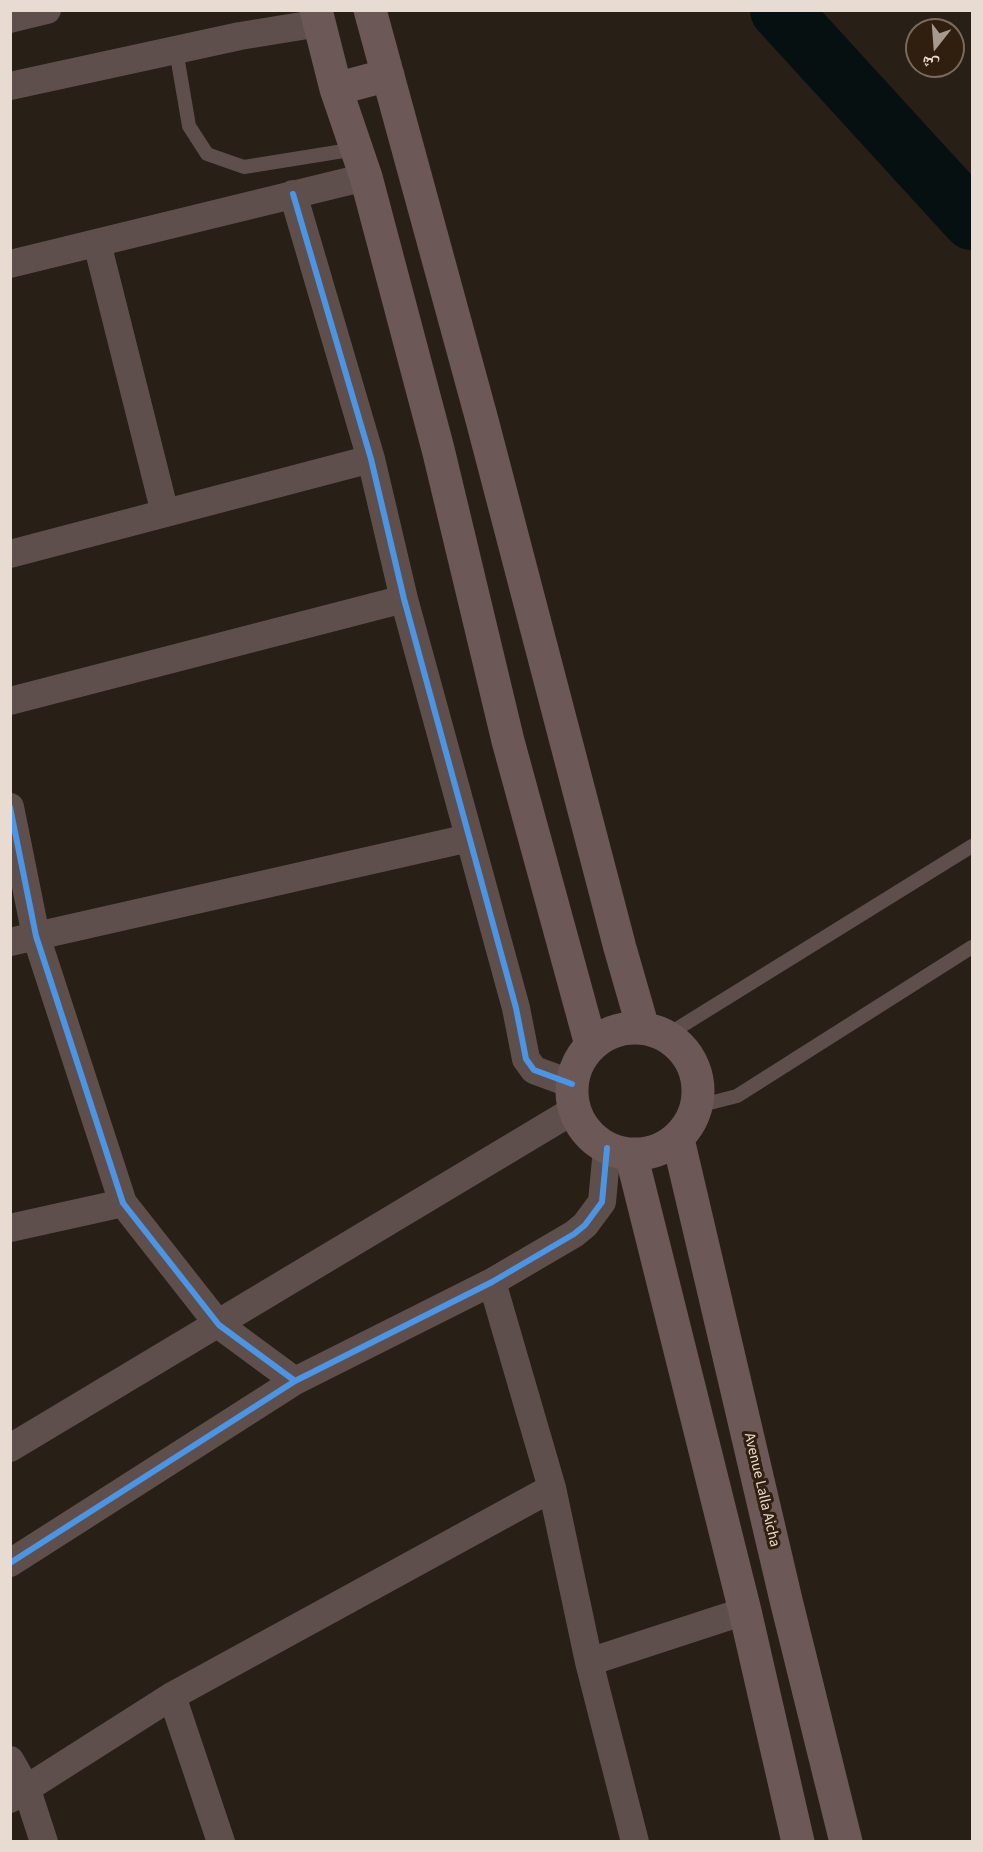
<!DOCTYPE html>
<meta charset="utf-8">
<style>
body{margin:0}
#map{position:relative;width:983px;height:1852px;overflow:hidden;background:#281f16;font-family:"Source Sans 3","Noto Naskh Arabic",sans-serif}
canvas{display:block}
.frame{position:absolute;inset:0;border:12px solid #e8dbd1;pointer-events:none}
.north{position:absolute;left:905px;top:18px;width:60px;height:60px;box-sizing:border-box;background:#301e0e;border:2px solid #7a6a5c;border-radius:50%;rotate:197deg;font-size:16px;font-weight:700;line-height:24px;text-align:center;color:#e8dbd1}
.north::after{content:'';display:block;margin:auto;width:21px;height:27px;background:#a59990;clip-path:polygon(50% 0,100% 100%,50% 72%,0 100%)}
</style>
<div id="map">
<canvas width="983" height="1852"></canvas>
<div class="frame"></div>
<div class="north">ش</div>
</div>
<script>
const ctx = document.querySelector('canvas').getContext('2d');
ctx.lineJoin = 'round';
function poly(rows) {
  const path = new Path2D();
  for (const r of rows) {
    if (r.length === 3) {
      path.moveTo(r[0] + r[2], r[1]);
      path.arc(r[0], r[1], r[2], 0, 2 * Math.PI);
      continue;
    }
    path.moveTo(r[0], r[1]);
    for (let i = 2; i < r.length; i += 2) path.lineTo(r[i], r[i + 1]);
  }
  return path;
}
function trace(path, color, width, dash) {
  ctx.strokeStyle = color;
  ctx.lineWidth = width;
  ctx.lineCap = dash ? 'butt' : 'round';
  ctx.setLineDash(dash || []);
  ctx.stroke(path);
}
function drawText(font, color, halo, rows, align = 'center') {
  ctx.font = font + ' "Source Sans 3",sans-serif';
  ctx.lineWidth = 6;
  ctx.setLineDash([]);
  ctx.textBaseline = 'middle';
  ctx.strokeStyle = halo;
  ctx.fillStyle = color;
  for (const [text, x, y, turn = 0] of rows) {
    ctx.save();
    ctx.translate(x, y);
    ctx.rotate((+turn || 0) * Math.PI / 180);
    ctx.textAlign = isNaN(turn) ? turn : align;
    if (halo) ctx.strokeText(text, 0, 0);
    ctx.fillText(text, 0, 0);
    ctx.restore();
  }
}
const river = poly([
 [780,10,972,220]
]);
const service = poly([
 [176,50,189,126,207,154,244,167,356,149],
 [667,1035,972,846],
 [698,1106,737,1096,972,947]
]);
const minor = poly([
 [10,19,47,10],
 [10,86,240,36,320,23],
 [293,194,371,459,404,599,516,1008,526,1059,534,1070,572,1084],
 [97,243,165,513],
 [10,264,366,177],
 [10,554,371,459],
 [10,701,404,599],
 [10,807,36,936,123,1203,219,1325,295,1381],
 [10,942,469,838],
 [10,1228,123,1203],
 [492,1282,552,1488,589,1662,635,1842],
 [10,1448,574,1110],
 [10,1563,295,1381,492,1282,574,1234,585,1225,602,1202,607,1148],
 [589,1662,745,1611],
 [172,1696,221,1842],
 [10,1760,27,1790,44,1842],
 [10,1799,172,1696,552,1488]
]);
const secondary = poly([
 [316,10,336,89,366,177,438,449,508,741,591,1045],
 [370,10,482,420,620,948,643,1028],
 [336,89,388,75],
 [635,1091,63],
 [678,1139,786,1600,846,1842],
 [631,1154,745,1611,798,1842]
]);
const cycleway = poly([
 [293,194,371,459,404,599,516,1008,526,1059,534,1070,572,1084],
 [10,807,36,936,123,1203,219,1325,295,1381],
 [10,1563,295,1381,492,1282,574,1234,585,1225,602,1202,607,1148]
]);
const streetNames = [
 ["Avenue Lalla Aicha",761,1490,77]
];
trace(river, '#071011', 60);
trace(service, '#5e4f4d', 14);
trace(minor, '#5e4f4d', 28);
trace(secondary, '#6b5857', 33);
trace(cycleway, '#4d94e3', 6);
drawText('15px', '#e8dbd1', '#301e0e', streetNames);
</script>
